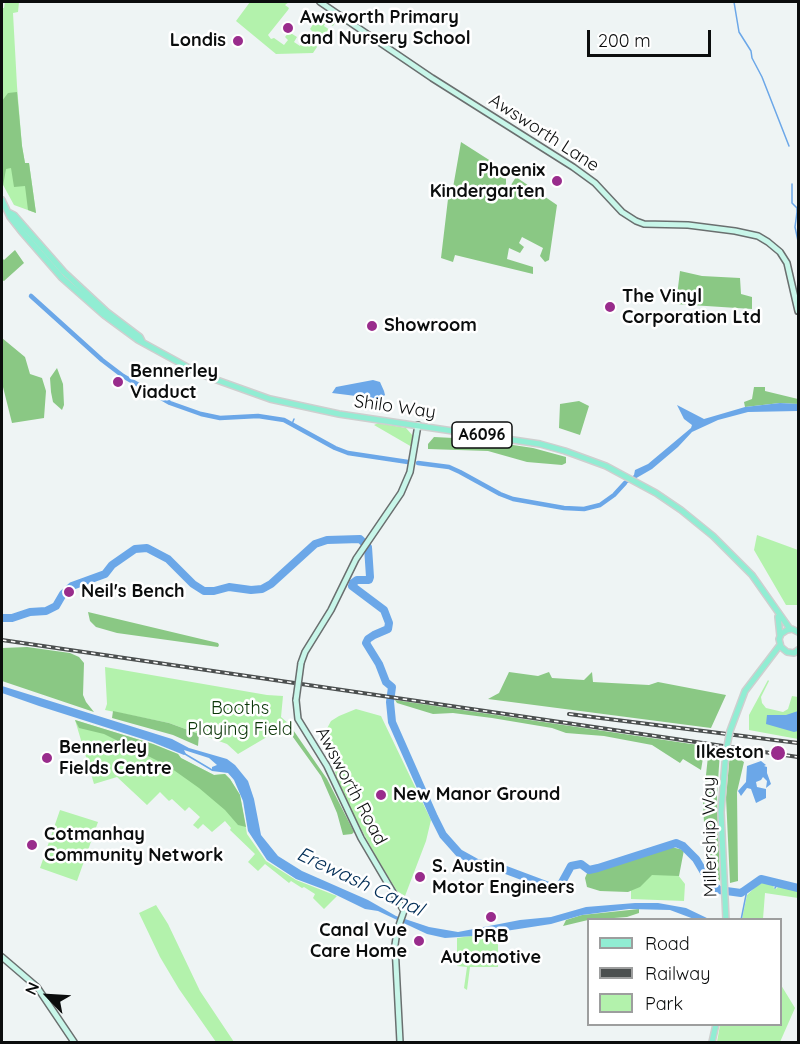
<!DOCTYPE html>
<style>
body{margin:0}
#map{position:relative;width:800px;height:1044px;overflow:hidden;background:#eef4f4;font-family:Quicksand,sans-serif}
canvas{display:block}
.frame{position:absolute;inset:0;border:3px solid #0b0d0d;pointer-events:none}
.legend{position:absolute;left:587px;top:918px;width:195px;height:108px;box-sizing:border-box;background:#fff;border:2px solid #9d9e9e;margin:0;padding:8px 10px;list-style:none;font-size:18px;color:#0b0d0d}
.legend li{display:flex;align-items:center;gap:12px;height:30px}
.legend b{width:30px;border:2px solid #9d9e9e}
.north{position:absolute;left:18px;top:966px;width:60px;height:60px;-webkit-text-stroke:4px #fff;paint-order:stroke;rotate:295deg;font-size:16px;font-weight:700;line-height:24px;text-align:center;color:#0b0d0d}
.north::after{content:'';display:block;margin:auto;width:21px;height:27px;background:#0b0d0d;clip-path:polygon(50% 0,100% 100%,50% 72%,0 100%)}
.scale{position:absolute;left:587px;top:30px;width:124px;height:27px;box-sizing:border-box;border:3px solid #0b0d0d;border-top:0;padding-left:8px;font-size:18px;line-height:21px;white-space:nowrap;color:#0b0d0d;-webkit-text-stroke:4px #fff;paint-order:stroke}
</style>
<div id="map">
<canvas width="800" height="1044"></canvas>
<div class="frame"></div>
<ul class="legend">
<li><b style="height:8px;background:#91edd3"></b>Road</li>
<li><b style="height:8px;background:#4b4f4f"></b>Railway</li>
<li><b style="height:16px;background:#b3f2ac"></b>Park</li>
</ul>
<div class="north">N</div>
<div class="scale">200 m</div>
</div>
<script>
const ctx = document.querySelector('canvas').getContext('2d');
ctx.lineJoin = 'round';
function fill(path, color) {
  ctx.fillStyle = color;
  ctx.fill(path, 'evenodd');
}
function poly(rows) {
  const path = new Path2D();
  for (const r of rows) {
    path.moveTo(r[0], r[1]);
    for (let i = 2; i < r.length; i += 2) path.lineTo(r[i], r[i + 1]);
  }
  return path;
}
function trace(path, color, width, dash) {
  ctx.strokeStyle = color;
  ctx.lineWidth = width;
  ctx.lineCap = dash ? 'butt' : 'round';
  ctx.setLineDash(dash || []);
  ctx.stroke(path);
}
function drawText(font, color, halo, rows, align = 'center') {
  ctx.font = font + ' Quicksand,sans-serif';
  ctx.lineWidth = 5;
  ctx.setLineDash([]);
  ctx.textBaseline = 'middle';
  ctx.strokeStyle = halo;
  ctx.fillStyle = color;
  for (const [text, x, y, turn = 0] of rows) {
    ctx.save();
    ctx.translate(x, y);
    ctx.rotate((+turn || 0) * Math.PI / 180);
    ctx.textAlign = isNaN(turn) ? turn : align;
    if (halo) ctx.strokeText(text, 0, 0);
    ctx.fillText(text, 0, 0);
    ctx.restore();
  }
}
const green = poly([
 [5,2,19,2,18,12,13,13,17,86,22,146,25,163,29,163,36,213,14,205,2,183,2,8,4,8],
 [250,2,289,2,285,5,289,8,288,10,268,35,271,39,274,38,284,45,288,40,285,37,289,32,297,37,294,42,300,46,306,37,310,36,313,32,310,29,321,12,336,21,333,26,326,22,324,26,330,30,319,45,315,44,317,47,313,53,276,54,236,21],
 [378,423,406,428,413,436,412,447,374,425],
 [757,535,798,550,798,605,786,605,754,550],
 [105,667,267,695,283,696,281,717,289,724,238,754,227,744,169,723,105,710,107,704],
 [768,680,769,681,761,697,762,703,766,708,783,712,788,709,792,696,798,697,798,739,749,730,749,715],
 [356,709,381,716,431,820,426,841,405,896,397,891,375,855,348,804,339,786,324,734,331,721,339,716],
 [75,720,153,744,178,754,181,758,214,775,225,774,230,779,240,795,247,834,266,861,296,880,337,896,324,909,313,898,315,894,304,887,302,888,291,881,289,883,265,864,258,871,248,862,255,854,230,830,231,828,225,821,212,832,203,824,198,829,193,825,200,817,189,807,185,811,172,799,169,801,160,792,147,805,117,777,94,784],
 [60,810,98,822,77,881,40,868],
 [671,866,685,884,684,901,631,899,631,884,642,875],
 [762,881,775,885,773,887,776,889,778,887,798,890,798,898,765,893,763,919,742,919,747,895],
 [156,905,168,924,200,991,234,1042,216,1042,179,989,160,957,139,913],
 [498,932,498,967,470,967,467,990,464,988,467,967,457,966,457,938],
 [781,985,795,1008,780,1042,717,1042,720,1025,780,1024]
]);
const forest = poly([
 [17,92,22,146,25,163,29,163,36,213,28,210,25,186,14,187,11,168,6,169,3,186,2,183,2,101,8,93],
 [461,142,508,172,506,177,506,196,510,196,511,185,516,177,557,205,549,260,545,262,540,256,543,248,522,237,519,243,524,247,520,253,509,248,507,259,533,267,533,274,455,255,453,262,441,258,448,199,451,199],
 [15,250,24,263,4,281,2,280,2,258,4,260],
 [680,271,702,276,740,278,741,294,752,297,752,309,676,304],
 [2,338,25,357,30,374,42,378,46,391,44,418,12,423,2,383],
 [57,368,63,384,64,405,62,410,53,402,51,392,50,378],
 [754,387,765,387,765,391,798,399,798,404,780,403,745,407,744,402,752,399],
 [579,401,589,406,580,435,559,428,560,404],
 [434,437,473,439,533,448,566,457,566,463,562,465,527,462,488,451,428,449,428,444],
 [88,612,218,643,219,645,218,647,117,633,96,627,90,621],
 [27,647,70,653,79,657,84,663,83,695,86,702,94,712,2,681,2,648],
 [509,672,538,676,549,672,552,678,584,680,592,672,593,682,649,685,658,682,726,695,711,728,488,699,499,693],
 [395,700,705,746,701,770,683,759,680,763,652,745,604,736,566,733,552,728,492,718,453,713,433,714,397,703],
 [113,711,169,723,199,734,198,746,173,735,112,718],
 [75,720,153,744,178,754,181,758,214,775,225,774,230,779,240,795,246,827,238,825,225,810,199,788,168,766,104,734,79,728],
 [289,724,327,779,354,832,352,834,343,835,337,813,321,776,285,726],
 [709,747,712,754,720,752,717,795,720,881,716,877,713,865,706,862,703,803],
 [730,753,744,762,737,792,738,881,730,883,726,797],
 [671,847,684,850,679,876,652,875,640,887,628,892,600,891,587,887,585,878,588,871],
 [639,909,639,913,627,917,588,920,563,926,566,920,582,915]
]);
const water = poly([
 [373,380,380,382,384,391,385,395,380,399,332,393,336,387],
 [780,403,798,404,798,411,748,412,718,420,692,432,678,447,652,469,626,484,624,483,634,475,635,470,648,464,691,428,692,425,684,419,677,405,704,419,745,407],
 [2,686,172,739,189,748,227,759,235,765,248,781,254,799,261,835,278,856,302,871,368,900,396,916,429,927,458,932,520,920,551,917,586,907,635,903,658,903,686,908,709,919,694,919,670,910,629,909,582,915,551,924,473,936,445,938,427,934,378,911,365,909,328,891,296,879,267,860,248,831,243,801,234,780,228,773,212,771,212,767,217,765,209,758,184,750,186,754,184,755,152,742,39,706,2,693],
 [798,711,798,731,794,732,766,724,767,715,786,715],
 [761,761,766,765,764,766,767,767,767,773,771,784,766,788,767,781,763,777,761,780,756,782,757,787,766,789,766,798,756,803,751,789,747,788,741,796,738,791,746,782,747,766]
]);
const stream = poly([
 [734,2,739,32,751,51,752,58,762,77,789,146],
 [792,184,792,203,797,208,797,212,795,227,798,241],
 [292,424,294,419],
 [185,754,212,770],
 [775,888,778,884],
 [741,920,747,890]
]);
const canal = poly([
 [31,296,102,360,123,376,170,403,201,414,220,418,258,416,284,420,335,448,348,453,408,462],
 [418,463,449,467,460,472,500,494,513,499,564,508,584,509,600,505,614,495,625,483]
]);
const river = poly([
 [2,618,12,618,30,612,46,611,56,606,63,594,72,586,105,574,112,565,135,549,147,548,168,559,193,584,204,591,214,591,229,587,251,590,262,589,271,584,315,544,327,540,360,539,368,547,370,577,369,580,357,580,353,583,352,586,384,610,389,623,388,629,374,635,368,639,366,643,379,664,386,682,392,687,390,702,392,722,434,817,443,835,459,853,477,863,506,870,554,888,560,886,571,866,581,864,589,870,598,868,676,843,683,846,696,859,709,881,719,890,741,893,761,879,798,888]
]);
const secondary = poly([
 [320,2,432,78,573,167,595,183,622,212,636,221,644,224,688,225,735,231,758,236,768,242,780,252,787,263,798,311],
 [301,663,305,652,331,610,356,559,401,493,410,472,418,425],
 [296,700,298,719,327,766,361,838,404,911,397,931,395,945,400,1042],
 [2,957,37,987,74,1042]
]);
const primary = poly([
 [2,200,10,217,21,231,62,278,104,315,138,340,200,374,270,399,339,414,540,444,565,451,606,466,656,493,681,510,713,536,752,575,790,629],
 [8,212,14,215,64,272,107,312,140,337,142,341],
 [778,617,780,636],
 [798,632,792,629,787,630,781,634,779,639,781,647,787,652,794,653,798,650],
 [730,731,745,691,780,645],
 [726,751,721,812,726,920],
 [712,1042,716,1024]
]);
const rail = poly([
 [2,640,798,757],
 [569,714,798,743]
]);
const secondaryBridge = poly([
 [296,700,301,663]
]);
const primaryBridge = poly([
 [726,751,730,731]
]);
const markers = [
 [288,28,6,"#992c8c"],
 [238,41,6,"#992c8c"],
 [557,181,6,"#992c8c"],
 [610,307,6,"#992c8c"],
 [372,326,6,"#992c8c"],
 [118,382,6,"#992c8c"],
 [69,592,6,"#992c8c"],
 [778,753,8,"#992c8c"],
 [47,758,6,"#992c8c"],
 [381,795,6,"#992c8c"],
 [32,845,6,"#992c8c"],
 [420,877,6,"#992c8c"],
 [491,917,6,"#992c8c"],
 [419,941,6,"#992c8c"]
];
const shields = [
 [482,435,60]
];
const shieldNames = [
 ["A6096",482,435]
];
const poiNames = [
 ["Awsworth Primary",300,18],
 ["and Nursery School",300,39],
 ["Londis",226,41,"right"],
 ["Phoenix",545,171,"right"],
 ["Kindergarten",545,192,"right"],
 ["The Vinyl",622,297],
 ["Corporation Ltd",622,318],
 ["Showroom",384,326],
 ["Bennerley",130,372],
 ["Viaduct",130,393],
 ["Neil's Bench",81,592],
 ["Bennerley",59,748],
 ["Fields Centre",59,769],
 ["Ilkeston",764,753,"right"],
 ["New Manor Ground",393,795],
 ["Cotmanhay",44,835],
 ["Community Network",44,856],
 ["S. Austin",432,867],
 ["Motor Engineers",432,888],
 ["Canal Vue",407,931,"right"],
 ["Care Home",407,952,"right"],
 ["PRB",491,937,"center"],
 ["Automotive",491,958,"center"]
];
const streetNames = [
 ["Awsworth Lane",544,133,33],
 ["Shilo Way",395,407,8],
 ["Awsworth Road",351,786,62],
 ["Millership Way",710,837,-91]
];
const parkNames = [
 ["Booths",240,709],
 ["Playing Field",240,730]
];
const waterNames = [
 ["Erewash Canal",360,882,25]
];
fill(green, '#b3f2ac');
fill(forest, '#8ac884');
fill(water, '#6ba7e8');
trace(stream, '#6ba7e8', 1.5);
trace(canal, '#6ba7e8', 4.5);
trace(river, '#6ba7e8', 8);
trace(secondary, '#6a6f6f', 8);
trace(primary, '#cecfcf', 8);
trace(secondary, '#c8f6e9', 5);
trace(primary, '#91edd3', 5);
trace(rail, '#4b4f4f', 4);
trace(rail, '#fff', 1.5, [4.5]);
trace(secondaryBridge, '#6a6f6f', 8, []);
trace(primaryBridge, '#cecfcf', 8, []);
trace(secondaryBridge, '#c8f6e9', 5);
trace(primaryBridge, '#91edd3', 5);
for (const [x, y, r, color] of markers) {
  const dot = new Path2D();
  dot.arc(x, y, r, 0, 2 * Math.PI);
  ctx.fillStyle = color;
  ctx.fill(dot);
  trace(dot, '#fff', 2);
}
for (const [x, y, w] of shields) {
  const box = new Path2D();
  box.roundRect(x - w / 2, y - 13, w, 26, 4.5);
  ctx.fillStyle = '#fff';
  ctx.fill(box);
  trace(box, '#0b0d0d', 1.5);
}
drawText('bold 16px', '#0b0d0d', null, shieldNames);
drawText('bold 18px', '#0b0d0d', '#fff', poiNames, 'left');
drawText('18px', '#0b0d0d', '#fff', streetNames);
drawText('18px', '#0b3608', '#fff', parkNames);
drawText('italic 20px', '#002d56', '#fff', waterNames);
</script>
